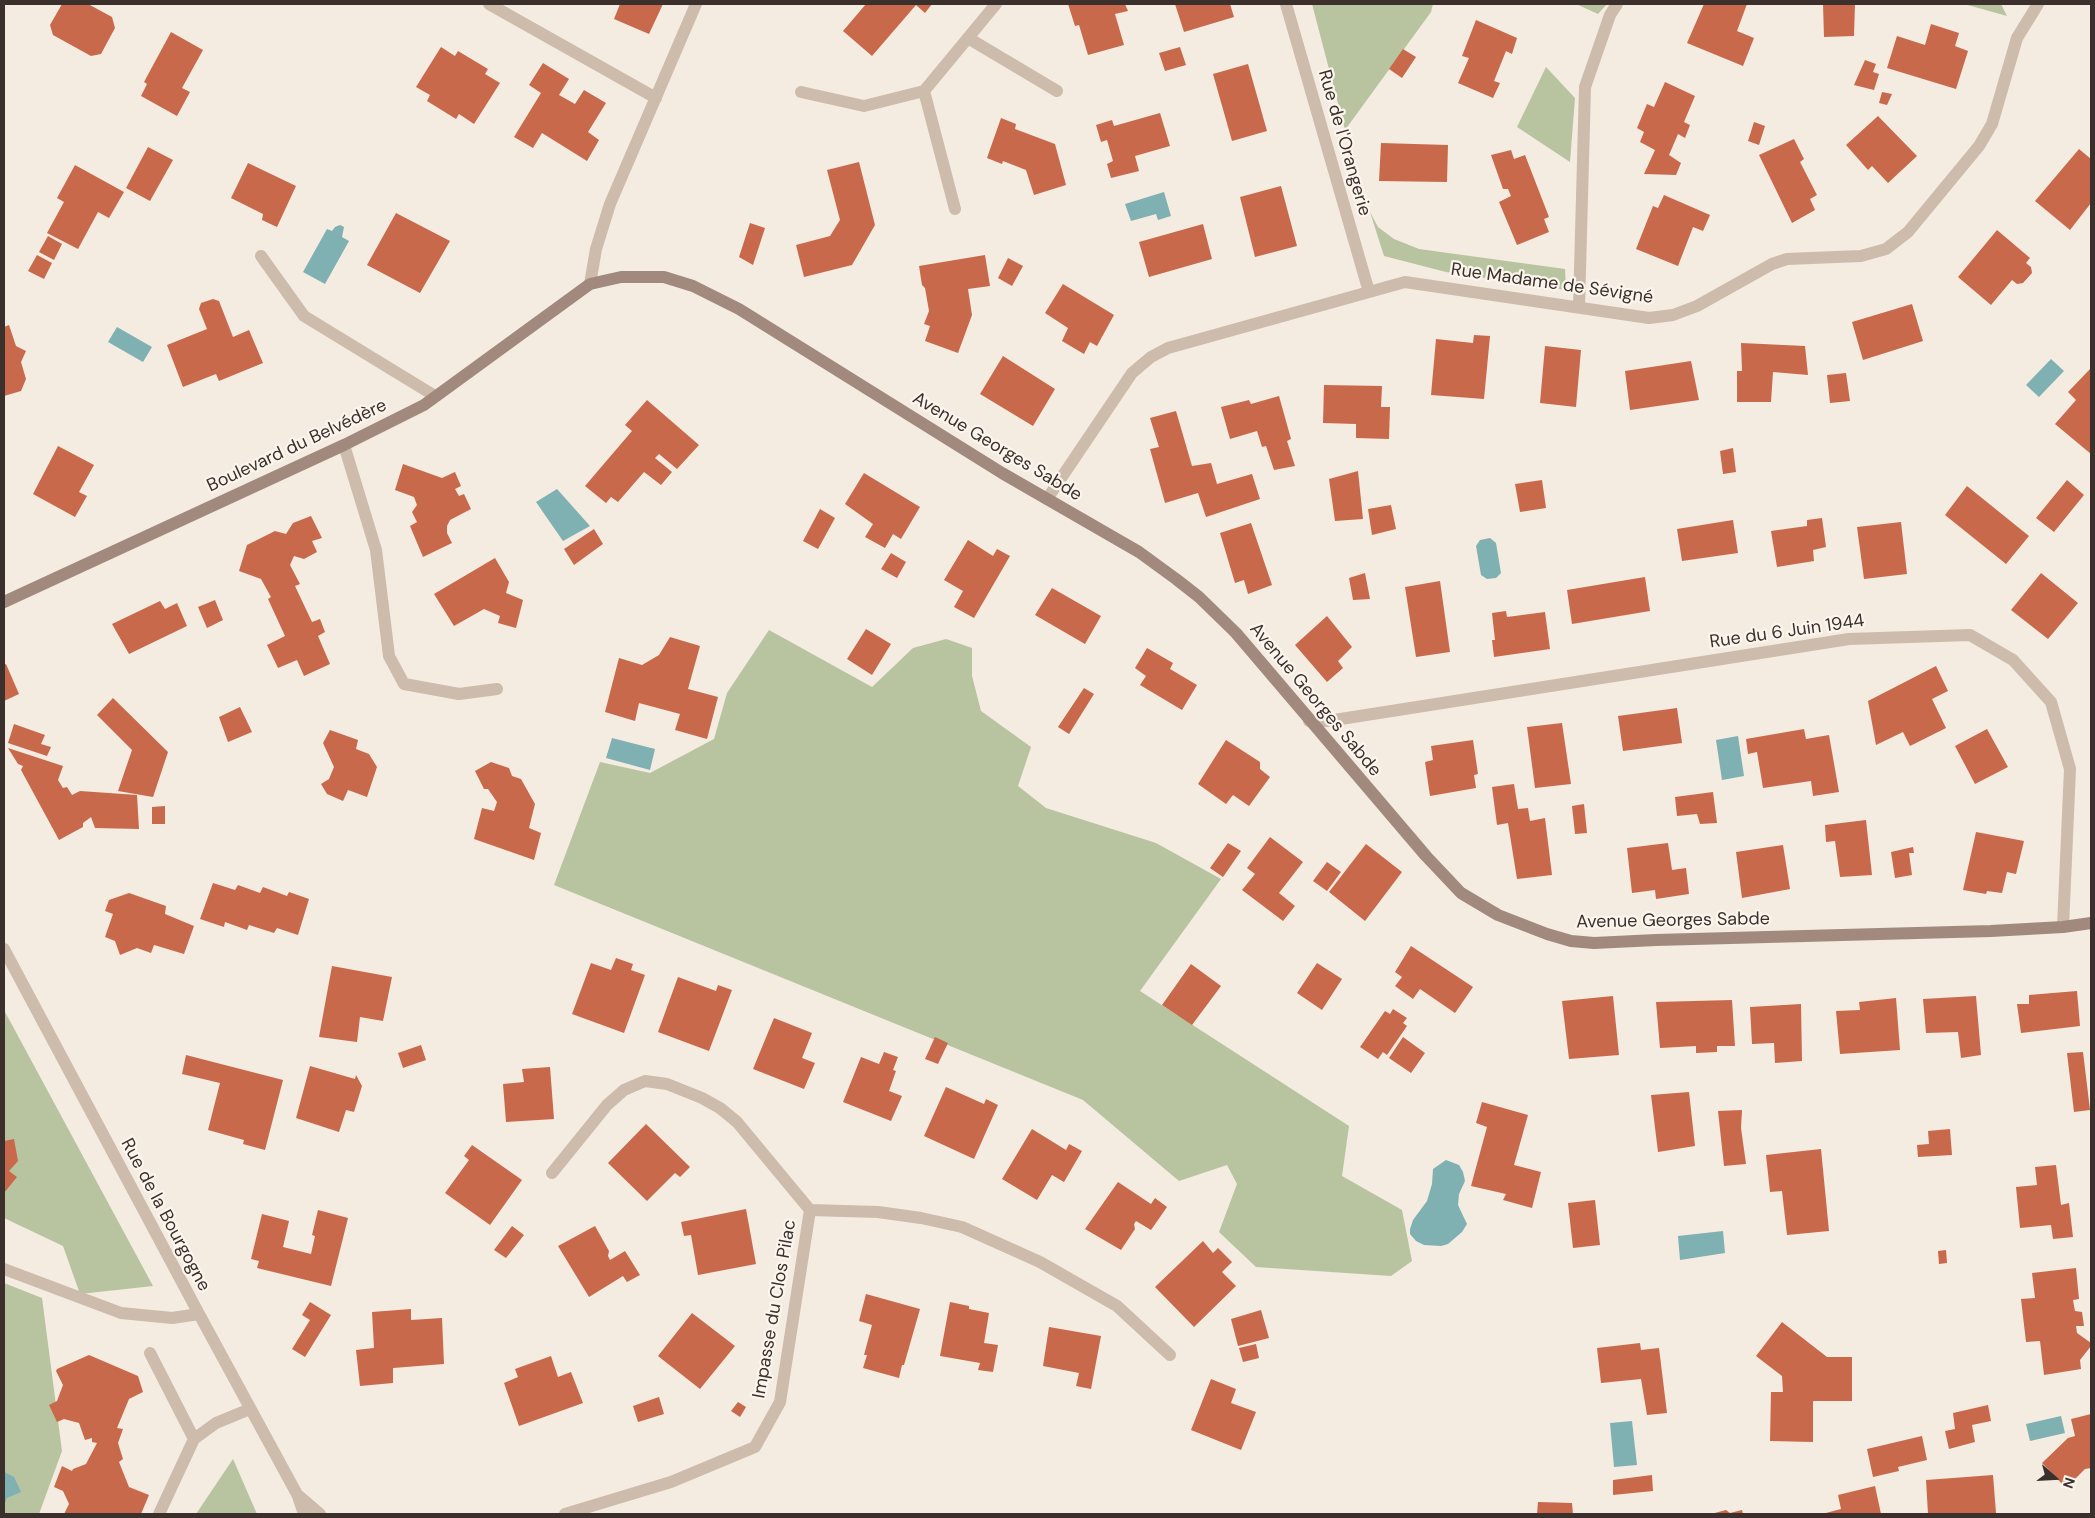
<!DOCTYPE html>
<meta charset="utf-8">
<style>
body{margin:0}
#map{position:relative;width:2095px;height:1518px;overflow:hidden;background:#f4ebe1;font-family:"DM Sans",sans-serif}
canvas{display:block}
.frame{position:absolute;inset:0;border:5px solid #3b302b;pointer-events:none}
.north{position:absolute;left:2030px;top:1453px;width:50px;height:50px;-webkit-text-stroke:4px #fbf5ee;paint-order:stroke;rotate:109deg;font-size:14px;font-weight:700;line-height:20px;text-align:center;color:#3b302b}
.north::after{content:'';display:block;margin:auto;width:18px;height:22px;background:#3b302b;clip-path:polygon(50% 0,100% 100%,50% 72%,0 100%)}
</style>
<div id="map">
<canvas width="2095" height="1518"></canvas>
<div class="frame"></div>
<div class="north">N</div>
</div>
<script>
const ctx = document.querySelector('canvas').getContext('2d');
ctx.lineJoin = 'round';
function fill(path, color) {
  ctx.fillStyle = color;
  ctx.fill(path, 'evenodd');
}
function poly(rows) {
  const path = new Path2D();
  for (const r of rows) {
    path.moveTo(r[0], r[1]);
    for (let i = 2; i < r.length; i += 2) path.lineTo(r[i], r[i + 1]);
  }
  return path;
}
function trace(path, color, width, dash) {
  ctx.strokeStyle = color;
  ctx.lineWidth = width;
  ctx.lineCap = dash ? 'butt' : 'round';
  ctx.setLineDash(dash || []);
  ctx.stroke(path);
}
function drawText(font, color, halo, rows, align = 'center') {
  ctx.font = font + ' "DM Sans",sans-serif';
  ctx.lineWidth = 4.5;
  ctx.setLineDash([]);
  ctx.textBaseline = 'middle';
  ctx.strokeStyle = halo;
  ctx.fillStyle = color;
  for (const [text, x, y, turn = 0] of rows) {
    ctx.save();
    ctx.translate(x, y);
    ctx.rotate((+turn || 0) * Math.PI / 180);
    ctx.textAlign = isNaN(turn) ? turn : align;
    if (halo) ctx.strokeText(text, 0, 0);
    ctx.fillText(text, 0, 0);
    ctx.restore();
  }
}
const green = poly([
 [1312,4,1433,4,1431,12,1345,130],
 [1576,4,1607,4,1598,14],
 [1964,4,2001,4,2007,16],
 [1546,67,1575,98,1570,162,1517,127],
 [1370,212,1378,227,1394,239,1419,249,1565,269,1566,290,1446,272,1384,256],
 [769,630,872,687,913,648,946,639,972,648,972,676,981,711,1031,747,1018,786,1046,808,1156,843,1221,879,1140,991,1349,1126,1342,1176,1402,1210,1412,1261,1391,1276,1256,1267,1219,1232,1237,1184,1227,1165,1179,1181,1083,1100,554,885,600,762,650,773,714,739,727,693],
 [4,1010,153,1286,80,1294,63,1246,4,1218],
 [4,1283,42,1298,62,1451,39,1514,4,1514],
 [233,1459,257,1514,196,1514]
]);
const water = poly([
 [1164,192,1171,216,1158,220,1156,214,1131,221,1125,204],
 [340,225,344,227,342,237,349,241,325,284,303,272,327,229,332,231,335,227],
 [117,327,152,347,143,362,108,342],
 [2051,359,2064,371,2039,397,2026,385],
 [557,489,590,526,563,541,536,502],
 [1490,538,1496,543,1501,573,1496,578,1487,579,1481,575,1476,546,1480,540],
 [1738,736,1744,776,1722,780,1716,740],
 [612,738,655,749,650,770,606,758],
 [1446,1160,1459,1165,1463,1172,1465,1181,1459,1194,1458,1205,1467,1224,1462,1232,1448,1244,1441,1246,1424,1245,1416,1241,1410,1234,1410,1229,1413,1220,1427,1201,1432,1184,1433,1169],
 [1723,1231,1725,1253,1680,1260,1678,1236],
 [2061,1416,2065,1433,2030,1441,2026,1424],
 [1632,1421,1637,1465,1614,1467,1610,1423],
 [4,1472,14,1477,21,1492,7,1498,4,1505]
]);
const building = poly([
 [62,4,88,4,112,17,115,28,101,54,91,56,53,35,50,25],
 [620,4,663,4,649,34,614,19],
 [866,4,932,4,925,13,916,5,872,56,843,31],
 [1068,4,1125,4,1128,11,1115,14,1124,45,1088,55,1079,25,1075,26],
 [1175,4,1230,4,1234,17,1184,32],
 [1704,4,1747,4,1737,31,1754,38,1743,66,1687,43],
 [1823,4,1855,4,1854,36,1824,37],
 [1476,20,1517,38,1512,54,1506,51,1494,81,1500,83,1493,98,1458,83,1469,58,1462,56],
 [1931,24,1959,33,1955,46,1968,51,1956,89,1887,68,1897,36,1925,45],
 [171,32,203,50,182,88,190,92,177,116,141,96,147,84,144,82],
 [441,47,455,56,458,51,488,69,485,74,500,83,474,124,459,114,456,119,427,101,430,95,416,87],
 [1180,47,1186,65,1165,71,1159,53],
 [1403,49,1416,57,1402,78,1389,69],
 [1865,60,1876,64,1873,72,1879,74,1874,90,1854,85],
 [543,63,569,79,559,95,575,104,584,90,606,103,588,132,599,140,587,161,542,133,533,148,514,137,541,93,529,85],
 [1248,64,1267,131,1232,141,1213,74],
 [1665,82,1695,96,1684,122,1690,125,1685,138,1678,134,1669,155,1681,163,1676,175,1644,174,1655,150,1640,142,1644,132,1637,128,1647,104,1654,107],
 [1882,92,1892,94,1887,105,1879,103],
 [1160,113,1170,146,1135,156,1139,171,1111,178,1107,164,1113,161,1107,140,1101,142,1096,125,1112,120,1114,126],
 [1878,116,1917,156,1888,183,1872,166,1868,170,1846,145],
 [1001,118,1016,124,1015,129,1055,144,1066,185,1034,195,1026,170,1003,161,1002,164,987,158],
 [1754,122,1765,126,1759,145,1748,141],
 [1794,139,1804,159,1800,162,1817,195,1810,199,1815,210,1792,223,1759,155],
 [1381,143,1448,145,1447,182,1379,181],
 [148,147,173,160,150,201,126,188],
 [2079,149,2091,159,2091,203,2070,230,2035,201],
 [1511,150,1514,159,1525,155,1549,217,1544,219,1549,232,1517,245,1499,202,1511,196,1508,189,1503,189,1491,155],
 [859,162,875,225,852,265,804,277,796,245,830,236,840,220,827,170],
 [248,163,296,186,277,227,262,220,263,214,231,198],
 [75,165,124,192,109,218,98,212,78,249,47,233,64,202,57,198],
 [1281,186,1297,246,1255,257,1240,197],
 [1664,195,1710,215,1703,231,1693,227,1678,266,1636,249,1653,206,1658,208],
 [396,213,450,241,420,293,367,265],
 [750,223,765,228,753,265,739,257],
 [1203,224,1212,259,1149,277,1139,242],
 [1997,230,2030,258,2026,263,2031,267,2032,273,2023,283,2017,284,2012,280,1991,305,1958,277],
 [48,236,62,244,54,260,39,252],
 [37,255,52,263,44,279,28,271],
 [985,255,990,286,968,289,972,315,958,353,925,341,930,326,924,324,929,311,925,288,922,285,919,266],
 [1008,258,1023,266,1012,286,998,278],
 [1063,284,1114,315,1097,346,1090,342,1084,354,1062,341,1068,328,1045,313],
 [213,299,219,301,233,337,249,330,263,363,219,381,216,374,183,387,167,345,207,329,199,309,201,303],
 [1912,304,1923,341,1863,360,1852,322],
 [9,325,16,346,26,351,21,362,26,379,21,391,4,396,4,327],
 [1474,335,1490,336,1484,399,1431,395,1436,339,1473,343],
 [1741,343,1805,346,1808,375,1773,372,1771,402,1737,402,1737,371,1742,371],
 [1545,346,1581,350,1576,407,1540,403],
 [1003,356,1055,389,1033,426,980,394],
 [1691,361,1699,400,1630,410,1625,371],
 [2091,368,2091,454,2055,424,2076,400,2068,392],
 [1846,373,1850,401,1830,403,1827,375],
 [1324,385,1382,386,1381,407,1390,407,1389,439,1356,438,1356,424,1323,423],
 [1279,396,1291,439,1287,441,1295,466,1274,470,1266,446,1262,447,1257,431,1230,439,1221,407,1249,400,1251,404],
 [647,400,699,445,677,469,659,454,655,458,672,472,661,485,644,472,618,502,611,497,606,503,585,486,632,431,625,425],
 [1176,411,1192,466,1211,463,1217,484,1252,474,1260,499,1206,517,1198,493,1165,503,1150,449,1159,447,1150,418],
 [58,446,94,465,79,492,87,496,75,517,33,494],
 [1733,448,1736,472,1723,474,1720,451],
 [403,464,442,478,455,472,461,486,455,489,459,496,464,494,471,509,450,520,447,526,447,533,452,543,423,557,410,526,417,522,412,512,417,505,414,497,395,490],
 [1358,471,1363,519,1335,521,1329,479],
 [864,473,920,507,901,539,893,534,885,548,865,537,873,524,845,504],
 [1542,480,1546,508,1520,512,1515,484],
 [2067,480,2084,495,2054,532,2036,518],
 [1967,486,2029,536,2006,564,1945,515],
 [1391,505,1396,529,1372,535,1368,509],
 [820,509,835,518,818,549,803,541],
 [311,516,322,538,312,541,317,552,304,559,294,556,290,565,300,584,295,586,312,622,320,619,325,632,318,636,330,664,304,676,297,660,278,668,267,645,285,636,268,599,271,597,261,579,239,571,247,545,275,531,286,534,293,523],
 [1822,518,1826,547,1813,550,1814,561,1777,567,1771,531,1807,526,1807,520],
 [1733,520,1738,553,1682,561,1677,529],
 [1901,522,1907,574,1864,579,1857,527],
 [1251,523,1272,585,1248,594,1244,580,1235,583,1220,533],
 [594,529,603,544,574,565,564,549],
 [968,540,993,556,997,549,1010,556,974,618,954,607,963,591,944,580],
 [891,553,906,562,897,578,881,569],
 [495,558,509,582,506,593,523,600,516,628,498,623,500,616,484,609,454,626,434,594],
 [1365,573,1370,599,1353,600,1349,578],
 [2041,573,2078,603,2048,639,2011,610],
 [1645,577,1650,611,1572,624,1567,590],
 [1440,581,1450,652,1416,657,1405,587],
 [1052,588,1101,616,1085,644,1035,615],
 [215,600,223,620,207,628,198,607],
 [160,601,165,609,177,603,187,626,129,654,112,624],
 [1506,611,1507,617,1545,612,1550,649,1494,657,1492,640,1495,640,1492,613],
 [1327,616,1352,647,1338,661,1343,668,1327,682,1295,645],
 [866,629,891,644,872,675,847,659],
 [670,637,700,646,688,689,718,697,707,739,675,730,680,714,639,703,635,721,605,712,619,658,642,665,659,655],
 [1147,648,1173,663,1170,669,1197,685,1182,710,1140,685,1146,676,1135,668],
 [6,664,19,694,4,701,4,665],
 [1936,666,1948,691,1932,699,1946,728,1910,746,1903,732,1876,745,1868,701],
 [1084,688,1094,694,1069,734,1058,727],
 [113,698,168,752,153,797,118,791,132,750,97,715],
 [240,707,252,732,228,742,219,717],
 [1677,708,1682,743,1623,751,1618,716],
 [1562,723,1571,784,1535,788,1527,727],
 [14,724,45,735,41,744,51,747,47,756,8,743],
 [1804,729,1806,739,1829,735,1839,792,1813,796,1811,781,1763,788,1757,752,1748,754,1746,739],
 [1987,729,2008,767,1975,784,1955,746],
 [330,730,358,740,356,749,369,754,377,767,367,797,348,790,343,801,327,794,321,784,329,779,334,767,323,743],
 [1226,740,1260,762,1260,769,1270,777,1249,806,1233,795,1226,804,1198,784],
 [1473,740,1478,774,1474,775,1476,788,1430,796,1425,762,1433,760,1431,746],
 [8,748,63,766,58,780,63,788,67,787,72,795,80,791,137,795,139,829,95,828,91,817,83,823,83,827,59,840,21,770,23,766,18,764],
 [491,762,509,768,512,776,521,779,535,804,529,828,541,833,534,860,474,839,482,808,494,811,497,802,488,789,484,789,475,771],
 [1514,784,1518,809,1528,808,1530,821,1545,818,1552,875,1517,879,1508,823,1497,825,1492,787],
 [1713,792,1717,823,1700,824,1697,814,1677,816,1675,797],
 [1584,804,1587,833,1575,834,1572,806],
 [165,806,165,824,152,824,152,807],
 [1866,820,1872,875,1840,877,1835,841,1826,842,1825,825],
 [1976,832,2024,841,2016,874,2007,872,2002,893,1987,891,1986,894,1963,890],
 [1270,837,1303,862,1279,893,1295,906,1283,921,1242,890,1255,874,1247,868],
 [1228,843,1241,851,1223,877,1210,868],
 [1668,843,1672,870,1686,868,1689,894,1656,899,1655,890,1632,893,1627,848],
 [1366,844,1402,872,1365,921,1329,892],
 [1783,845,1790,889,1742,898,1736,852],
 [1913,847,1914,853,1909,853,1912,875,1895,878,1891,852],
 [1327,862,1341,872,1327,891,1313,881],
 [213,883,235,890,238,885,260,893,263,887,287,896,289,892,309,899,298,935,277,928,274,933,249,925,247,930,225,922,224,927,200,919],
 [129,893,166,906,165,914,194,926,184,954,154,945,151,953,137,948,120,955,115,941,105,937,113,914,105,911,109,900],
 [1411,946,1473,987,1455,1013,1420,989,1413,999,1395,986,1402,977,1395,972],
 [616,958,633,964,631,970,645,975,624,1033,572,1014,591,963,611,970],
 [1317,963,1342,979,1322,1010,1297,993],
 [1191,964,1221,986,1192,1025,1162,1005],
 [332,966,392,977,383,1021,360,1017,357,1042,319,1037],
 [678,977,716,991,718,985,732,990,709,1051,658,1032],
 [2077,991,2080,1026,2021,1033,2017,1004,2029,1004,2029,995],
 [1613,996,1619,1055,1569,1059,1562,1001],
 [1976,996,1981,1055,1961,1058,1958,1032,1926,1033,1923,999],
 [1896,998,1900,1050,1840,1054,1836,1011,1860,1010,1859,1002],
 [1732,1000,1735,1046,1717,1046,1717,1052,1696,1053,1696,1046,1660,1048,1656,1002],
 [1801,1004,1802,1061,1775,1063,1774,1043,1752,1044,1750,1007],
 [1393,1009,1407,1018,1403,1023,1407,1026,1387,1055,1383,1052,1378,1059,1360,1047,1385,1011,1390,1014],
 [774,1018,812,1033,802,1058,815,1063,804,1089,753,1069],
 [935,1037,948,1043,938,1064,925,1059],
 [1403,1037,1425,1053,1411,1073,1389,1058],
 [421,1045,426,1060,403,1068,398,1053],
 [884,1052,898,1057,893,1070,896,1071,889,1091,902,1096,891,1121,843,1102,861,1057,879,1064],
 [2083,1052,2090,1110,2074,1112,2067,1053],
 [186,1055,283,1080,265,1150,243,1144,244,1140,208,1130,220,1083,182,1074],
 [310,1066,355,1079,356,1075,362,1086,354,1112,346,1110,339,1132,296,1118],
 [550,1067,554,1119,506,1122,503,1084,524,1082,522,1069],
 [946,1087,984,1104,986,1099,998,1105,974,1159,924,1136],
 [1689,1092,1695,1146,1658,1152,1651,1095],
 [1482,1102,1528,1115,1514,1165,1541,1172,1532,1208,1503,1200,1506,1194,1471,1186,1487,1127,1476,1123],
 [1742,1110,1741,1128,1746,1164,1724,1166,1718,1111],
 [646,1124,690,1167,680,1177,675,1173,647,1201,608,1163],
 [1032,1129,1066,1150,1069,1144,1082,1151,1064,1182,1052,1175,1037,1200,1002,1179],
 [1950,1129,1952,1155,1918,1157,1917,1145,1929,1144,1928,1131],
 [14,1139,18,1161,9,1171,17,1177,4,1193,4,1141],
 [472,1145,522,1180,490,1225,445,1193,469,1160,464,1156],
 [1821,1149,1829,1231,1787,1235,1782,1191,1770,1192,1766,1155],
 [2056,1165,2061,1205,2069,1203,2073,1237,2053,1239,2051,1225,2020,1228,2016,1187,2037,1185,2035,1167],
 [1118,1182,1151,1204,1155,1198,1167,1207,1151,1230,1136,1221,1134,1224,1135,1229,1121,1250,1085,1229],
 [1595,1200,1600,1245,1573,1248,1568,1203],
 [746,1209,756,1264,698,1275,691,1235,684,1236,681,1222],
 [318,1210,348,1218,331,1286,257,1268,259,1261,251,1259,262,1214,289,1221,283,1247,311,1254,315,1236,312,1235],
 [512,1226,524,1235,506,1258,494,1250],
 [595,1226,609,1251,608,1256,610,1260,625,1251,640,1275,627,1282,623,1276,589,1297,558,1246],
 [1203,1241,1213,1253,1218,1248,1232,1262,1222,1272,1236,1286,1194,1327,1155,1287],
 [1946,1250,1947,1263,1939,1264,1938,1251],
 [2076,1268,2079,1299,2073,1300,2075,1311,2082,1312,2084,1326,2076,1326,2077,1333,2091,1343,2091,1346,2080,1360,2081,1369,2044,1375,2040,1341,2026,1342,2021,1299,2035,1298,2032,1273],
 [866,1294,920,1309,904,1365,902,1365,899,1378,863,1368,867,1355,864,1355,872,1325,859,1321],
 [310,1302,331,1315,305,1357,292,1349,310,1320,302,1315],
 [950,1302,969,1306,969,1309,989,1313,984,1343,998,1345,993,1372,978,1370,980,1363,940,1356],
 [411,1309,411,1320,442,1318,444,1364,393,1368,393,1383,360,1386,356,1350,374,1348,372,1312],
 [1261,1310,1269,1338,1238,1346,1231,1319],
 [692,1313,735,1346,700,1389,658,1356],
 [1782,1322,1827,1357,1852,1357,1852,1401,1813,1401,1813,1442,1770,1441,1771,1392,1783,1392,1782,1376,1756,1356],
 [1049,1327,1101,1336,1091,1389,1076,1386,1079,1373,1043,1366],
 [1640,1343,1641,1350,1659,1348,1667,1413,1647,1415,1641,1379,1601,1383,1597,1348],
 [1256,1344,1259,1358,1243,1362,1239,1348],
 [89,1355,138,1376,143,1392,129,1399,117,1428,123,1429,118,1443,123,1459,119,1462,129,1487,149,1495,141,1514,64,1514,69,1504,63,1491,54,1487,62,1466,72,1471,73,1469,86,1464,97,1443,92,1442,92,1438,85,1440,79,1423,64,1419,57,1422,49,1405,57,1401,63,1385,56,1371,57,1369],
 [551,1356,558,1377,571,1372,583,1403,519,1426,504,1383,518,1377,515,1369],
 [1211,1379,1236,1389,1231,1403,1256,1412,1241,1450,1191,1430],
 [659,1397,664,1414,638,1422,633,1406],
 [738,1402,746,1407,740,1417,731,1411],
 [1988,1405,1991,1421,1972,1425,1975,1442,1949,1449,1945,1431,1955,1429,1953,1413],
 [2091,1414,2091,1468,2085,1469,2066,1488,2042,1463,2068,1438,2075,1436,2071,1419],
 [1922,1436,1927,1460,1898,1467,1899,1471,1873,1477,1867,1449],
 [1652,1475,1653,1491,1613,1495,1613,1480],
 [1993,1475,1996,1513,1928,1514,1926,1480],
 [1875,1486,1881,1514,1822,1514,1841,1509,1838,1495],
 [1538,1502,1572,1503,1573,1514,1537,1514],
 [1726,1510,1730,1513,1742,1510,1743,1514,1711,1514]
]);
const lane = poly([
 [261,256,304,316,435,396]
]);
const street = poly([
 [489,4,656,98],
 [1286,4,1369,292],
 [968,38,1057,91],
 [924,91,955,209],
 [801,92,864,106,924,91,996,4],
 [590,284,596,249,610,204,696,4],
 [1579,307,1585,87,1610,15,1617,4],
 [344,445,376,550,389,656,404,684,459,694,497,689],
 [1047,499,1132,373,1151,357,1168,348,1405,282,1649,318,1673,315,1697,306,1772,264,1787,259,1861,256,1886,249,1908,232,1979,146,1992,124,2017,38,2038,4],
 [1309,721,1328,721,1849,639,1970,635,2013,660,2051,702,2070,769,2063,927],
 [4,949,199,1314,298,1496,304,1514],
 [552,1173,607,1105,624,1090,645,1081,667,1084,702,1098,720,1108,737,1122,810,1210,780,1402,755,1447,671,1482,565,1514],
 [810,1210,878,1212,921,1218,962,1227,1040,1262,1117,1306,1170,1355],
 [4,1269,121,1313,172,1318,199,1314],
 [150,1353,194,1439],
 [299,1496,320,1514],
 [159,1514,194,1439,216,1423,250,1409]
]);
const secondary = poly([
 [4,602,344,445,424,405,590,284,621,277,664,277,693,286,739,309,1002,473,1139,552,1176,579,1199,597,1236,633,1426,856,1461,893,1498,915,1547,934,1571,941,1594,943,1656,940,1991,931,2063,927,2091,923]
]);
const streetNames = [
 ["Rue de l'Orangerie",1344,143,74],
 ["Rue Madame de Sévigné",1552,284,8],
 ["Boulevard du Belvédère",297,446,-25],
 ["Avenue Georges Sabde",997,447,31],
 ["Rue du 6 Juin 1944",1787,632,-8],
 ["Avenue Georges Sabde",1315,700,50],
 ["Avenue Georges Sabde",1673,921,-1],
 ["Rue de la Bourgogne",165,1215,62],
 ["Impasse du Clos Pilac",775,1309,-80]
];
fill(green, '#b8c4a0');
fill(water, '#7fb0b2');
fill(building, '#c8694b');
trace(lane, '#cdbbac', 12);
trace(street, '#cdbbac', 12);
trace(secondary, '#a18a7d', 12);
drawText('18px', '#3b302b', '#fbf5ee', streetNames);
</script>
